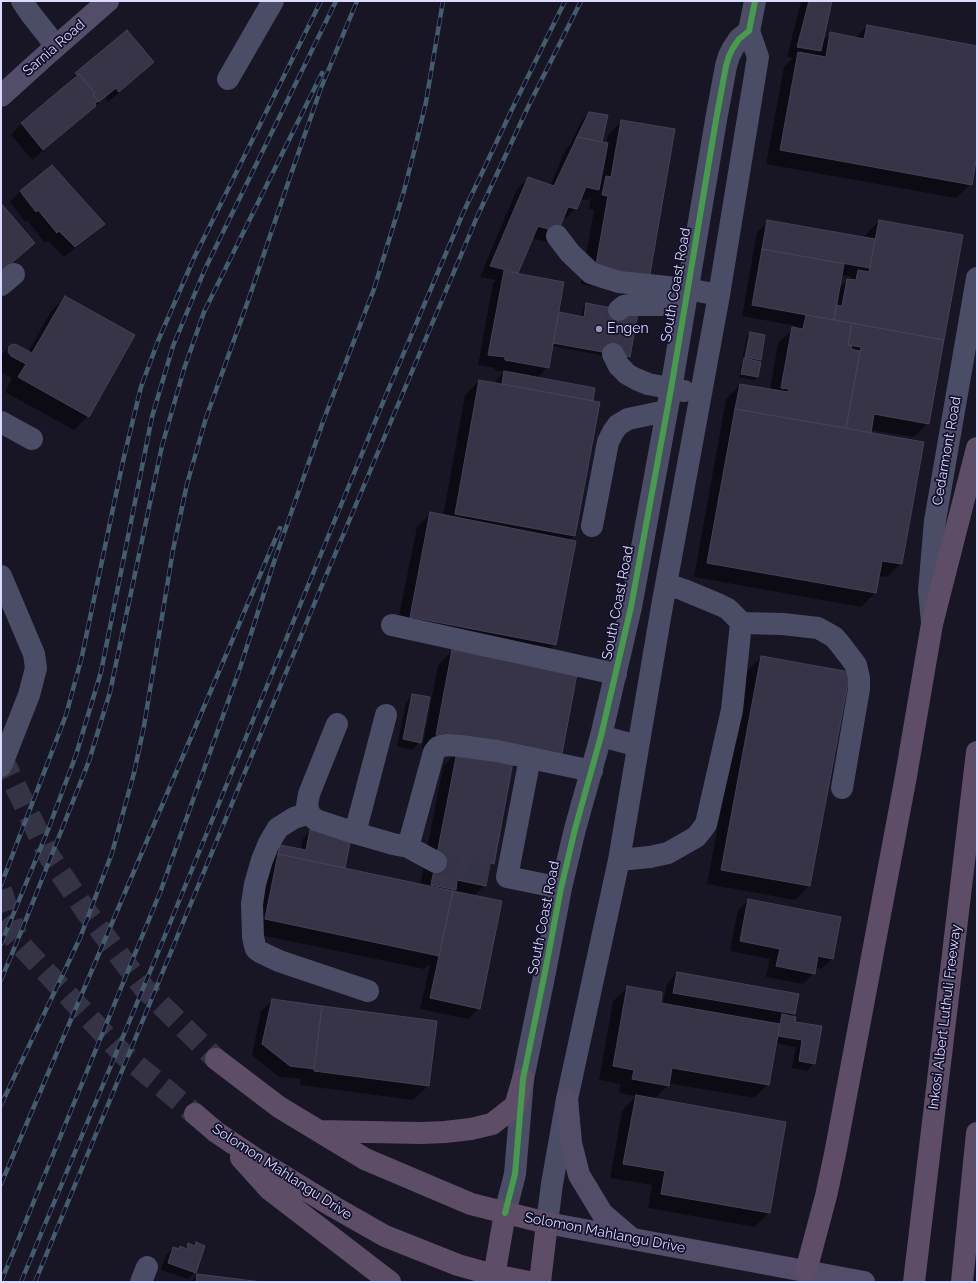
<!DOCTYPE html>
<style>
body{margin:0}
#map{position:relative;width:978px;height:1283px;overflow:hidden;background:#181625;font-family:Raleway,sans-serif}
canvas{display:block}
.frame{position:absolute;inset:0;border:2px solid #dbdaff;pointer-events:none}
</style>
<div id="map">
<canvas width="978" height="1283"></canvas>
<div class="frame"></div>
</div>
<script>
const ctx = document.querySelector('canvas').getContext('2d');
ctx.lineJoin = 'round';
function fill(path, color) {
  ctx.fillStyle = color;
  ctx.fill(path, 'evenodd');
}
function poly(rows) {
  const path = new Path2D();
  for (const r of rows) {
    path.moveTo(r[0], r[1]);
    for (let i = 2; i < r.length; i += 2) path.lineTo(r[i], r[i + 1]);
  }
  return path;
}
function trace(path, color, width, dash) {
  ctx.strokeStyle = color;
  ctx.lineWidth = width;
  ctx.lineCap = dash ? 'butt' : 'round';
  ctx.setLineDash(dash || []);
  ctx.stroke(path);
}
function drawText(font, color, halo, rows, align = 'center') {
  ctx.font = font + ' Raleway,sans-serif';
  ctx.lineWidth = 3.5;
  ctx.setLineDash([]);
  ctx.textBaseline = 'middle';
  ctx.strokeStyle = halo;
  ctx.fillStyle = color;
  for (const [text, x, y, turn = 0] of rows) {
    ctx.save();
    ctx.translate(x, y);
    ctx.rotate((+turn || 0) * Math.PI / 180);
    ctx.textAlign = isNaN(turn) ? turn : align;
    if (halo) ctx.strokeText(text, 0, 0);
    ctx.fillText(text, 0, 0);
    ctx.restore();
  }
}
const shadow = poly([
 [801,1,831,1,821,43,831,34,855,38,867,26,977,47,977,149,971,184,956,198,766,164,784,67,793,58,787,57],
 [127,31,153,62,142,73,108,102,105,98,32,160,11,135,21,124,67,86,65,85,76,74],
 [589,113,601,142,606,143,608,135,622,121,634,293,581,284,594,210,589,209,591,196,588,200,580,199,576,208,565,219,563,218,557,231,547,242,532,238,518,272,516,274,557,315,559,313,581,317,583,308,587,305,629,357,626,360,552,346,548,367,537,378,592,402,599,403,574,536,570,540,555,644,541,658,396,631,417,527,431,513,443,516,465,395,479,381,496,384,497,379,504,372,494,370,495,368,478,365,493,283,496,280,480,277,517,189,528,178,550,186,566,149,570,145,582,120],
 [52,166,104,224,93,234,64,257,48,241,45,243,27,220,25,222,10,202,20,191],
 [1,204,34,243,1,273],
 [879,221,928,423,914,437,871,430,870,434,901,563,887,577,878,576,875,593,861,607,694,577,726,399,740,385,770,390,778,343,796,326,742,316,757,232,768,222,864,239,865,235],
 [841,275,852,277,849,280,848,280,838,289],
 [65,297,88,416,74,430,5,392,12,378,1,372,1,355,11,345,28,352,51,311],
 [750,333,760,360,757,362,760,362,757,377,754,380,739,377,741,363,744,360,742,360,747,336],
 [452,651,546,772,511,766,493,863,489,868,485,885,474,896,479,1008,468,1019,420,1009,430,964,424,969,251,933,274,853,281,846,301,850,303,838,310,831,350,839,344,869,420,885,443,767,454,755,422,749,438,665],
 [761,657,849,673,809,886,795,900,707,884,747,671],
 [413,695,420,742,412,750,397,746,406,702],
 [749,900,832,959,821,969,815,968,814,973,803,984,766,977,770,959,730,951,738,910],
 [677,973,794,1013,791,1017,814,1063,807,1071,792,1068,796,1047,775,1043,768,1084,754,1098,668,1083,668,1085,654,1100,769,1212,755,1227,648,1208,652,1185,610,1178,622,1111,636,1096,619,1093,620,1084,599,1080,613,1001,628,987,660,1004,663,1004,667,984],
 [272,1001,322,1007,428,1086,413,1100,300,1085,301,1079,279,1077,252,1055,261,1011],
 [196,1244,195,1272,188,1279,161,1270,166,1255,173,1248,178,1250,180,1247,184,1249,188,1245,193,1246],
 [197,1275,254,1282,190,1282]
]);
const building = poly([
 [809,1,832,1,821,51,797,47,809,1],
 [867,25,977,46,977,155,972,185,780,150,798,52,826,57,830,32,864,39,867,25],
 [127,30,154,62,119,92,116,88,99,102,93,95,95,93,79,74,78,76,75,73,127,30],
 [79,74,95,93,93,95,98,101,95,104,96,106,43,150,21,123,79,74],
 [589,112,608,115,602,142,577,137,589,112],
 [621,120,675,129,649,280,595,270,608,196,602,195,606,176,611,177,621,120],
 [577,137,608,143,599,190,586,187,577,209,568,207,558,232,538,226,518,273,490,266,528,177,554,186,577,137],
 [52,165,105,224,75,247,59,231,57,233,38,210,36,212,20,191,52,165],
 [1,203,35,243,1,272,1,203],
 [767,220,875,239,870,268,762,249,767,220],
 [879,220,963,235,944,340,834,320,836,305,842,306,847,279,856,280,858,270,869,272,879,220],
 [762,249,844,264,834,320,752,305,762,249],
 [504,271,564,282,549,368,505,360,505,357,488,355,504,271],
 [65,296,135,335,89,417,18,377,26,364,11,356,8,352,9,346,13,344,17,345,32,353,65,296],
 [586,303,638,313,630,357,553,343,559,312,584,317,586,303],
 [806,315,852,323,848,345,852,345,851,349,860,351,846,428,735,409,740,384,788,392,789,389,781,388,792,327,803,329,806,315],
 [852,323,944,340,929,424,874,414,871,433,846,428,861,347,848,345,852,323],
 [750,332,765,335,761,360,745,357,750,332],
 [744,358,761,362,758,377,741,374,744,358],
 [504,371,595,388,593,401,502,384,504,371],
 [479,380,600,402,575,536,455,514,479,380],
 [735,409,924,442,902,564,882,561,876,593,707,563,735,409],
 [430,512,576,541,556,645,410,617,430,512],
 [452,650,577,674,561,759,436,735,452,650],
 [761,656,850,672,810,886,721,870,761,656],
 [412,694,430,697,421,743,403,739,412,694],
 [457,752,513,762,494,864,490,863,486,886,457,880,456,890,431,885,457,752],
 [310,830,351,838,345,868,278,854,280,845,306,850,310,830],
 [278,854,453,891,439,956,265,919,278,854],
 [453,891,502,901,480,1009,430,998,453,891],
 [748,899,841,917,833,959,818,956,815,974,776,966,780,949,740,941,748,899],
 [677,972,799,994,795,1014,673,993,677,972],
 [627,986,662,992,661,1003,780,1024,769,1085,672,1068,669,1086,632,1079,634,1070,613,1066,627,986],
 [272,999,322,1006,314,1069,290,1066,262,1044,272,999],
 [322,1006,437,1021,429,1086,314,1071,322,1006],
 [782,1014,796,1017,795,1022,822,1026,815,1064,799,1061,802,1040,778,1036,782,1014],
 [636,1095,786,1122,770,1213,661,1194,665,1171,623,1164,636,1095],
 [196,1242,205,1246,196,1273,168,1263,173,1247,179,1249,180,1246,187,1249,188,1243,195,1246,196,1242],
 [197,1274,262,1282,196,1282,197,1274]
]);
const minorTunnel = poly([
 [613,354,612,342,613,330,616,317,619,310],
 [436,862,489,873]
]);
const highwayTunnel = poly([
 [1,756,49,856,88,914,144,988,216,1059],
 [1,890,16,935],
 [1,922,18,942,122,1053,195,1114]
]);
const minor = poly([
 [22,1,30,13,56,46],
 [228,79,273,1],
 [557,236,570,253,591,273,606,278,619,282,687,289,719,295],
 [1,285,14,274],
 [619,310,624,306,629,305,684,305],
 [613,354,619,366,627,374,636,379,648,384,684,391],
 [1,422,32,439],
 [592,526,608,442,613,432,618,425,628,419,666,411],
 [1,576,34,654,36,668,29,695,1,766],
 [932,622,929,591,935,521,977,278],
 [741,623,783,624,818,628,834,637,840,644,856,665,859,678,859,689,842,788],
 [392,625,616,674],
 [386,715,355,833,393,844,408,847,434,752,438,747,447,745,460,746,497,751,592,771],
 [337,724,309,794,307,806,310,815,316,820,355,833],
 [601,736,638,746],
 [530,758,507,877,561,888],
 [309,813,294,818,278,828,269,843,262,860,255,884,252,904,253,937,255,946,256,949,260,952,279,961,368,991],
 [408,847,436,862],
 [619,860,650,857,668,853,696,837,701,831,706,824,732,710,741,623,738,619,728,609,720,605,684,590,667,584],
 [505,1213,515,1174,523,1079,545,972,561,888,575,829,601,736,631,607,671,389,716,120,726,66,729,56,733,48,739,39,749,31,755,1],
 [547,1223,552,1184,567,1099,619,860,661,612,719,295,758,57,749,31],
 [141,1282,147,1267]
]);
const major = poly([
 [1,96,44,57,108,1],
 [567,1099,571,1143,579,1175,602,1213,630,1237],
 [547,1223,864,1282]
]);
const highway = poly([
 [216,1059,279,1107,365,1159,471,1204,547,1223,540,1282],
 [195,1114,216,1132,259,1161,334,1207,385,1236,458,1265,494,1275,529,1282],
 [319,1131,421,1133,445,1132,471,1129,492,1124,515,1106,523,1079],
 [241,1158,269,1189,390,1282],
 [806,1271,826,1196,835,1154,906,776,932,624,977,448],
 [493,1282,505,1213],
 [914,1282,977,752],
 [962,1282,977,1133]
]);
const rail = poly([
 [1,885,66,715,82,656,123,461,141,387,158,341,194,258,321,1],
 [1,944,48,830,76,755,101,672,152,417,173,346,205,269,336,1],
 [1,980,21,932,89,761,110,692,162,446,184,369,204,312,322,73],
 [1,1105,80,938,112,853,134,773,144,726,173,550,187,484,206,418,249,298,289,180,321,88,357,1],
 [1,1184,280,528],
 [1,1282,161,890,240,668,275,559,324,419,374,289,404,191,415,148,426,102,443,1],
 [21,1282,159,950,386,395,463,213,515,103,565,1],
 [35,1282,320,590,477,217,528,107,581,1]
]);
const cycleway = poly([
 [505,1213,515,1174,523,1079,545,972,561,888,575,829,601,736,631,607,671,389,716,120,726,66,729,56,733,48,739,39,749,31,755,1]
]);
const markers = [
 [599,329,4,"#9795b3"]
];
const streetNames = [
 ["Sarnia Road",54,48,-41],
 ["South Coast Road",676,285,-80],
 ["Cedarmont Road",947,451,-80],
 ["South Coast Road",618,603,-79],
 ["South Coast Road",544,918,-79],
 ["Inkosi Albert Luthuli Freeway",945,1017,-83],
 ["Solomon Mahlangu Drive",282,1172,33],
 ["Solomon Mahlangu Drive",605,1233,11]
];
const poiNames = [
 ["Engen",607,329]
];
fill(shadow, '#0007');
fill(building, '#363446');
trace(building, '#444158', 1);
trace(minorTunnel, '#353346', 22, [22, 11]);
trace(highwayTunnel, '#353346', 22, [22, 11]);
trace(minor, '#4b4c66', 22);
trace(major, '#544d6a', 22);
trace(highway, '#5e4d66', 22);
trace(rail, '#445d6d', 4.5);
trace(rail, '#13102b', 3, [9]);
trace(cycleway, '#469c4c', 6);
for (const [x, y, r, color] of markers) {
  const dot = new Path2D();
  dot.arc(x, y, r, 0, 2 * Math.PI);
  ctx.fillStyle = color;
  ctx.fill(dot);
  trace(dot, '#13102b', 1.5);
}
drawText('14px', '#dbdaff', '#13102b', streetNames);
drawText('14px', '#dbdaff', '#13102b', poiNames, 'left');
</script>
